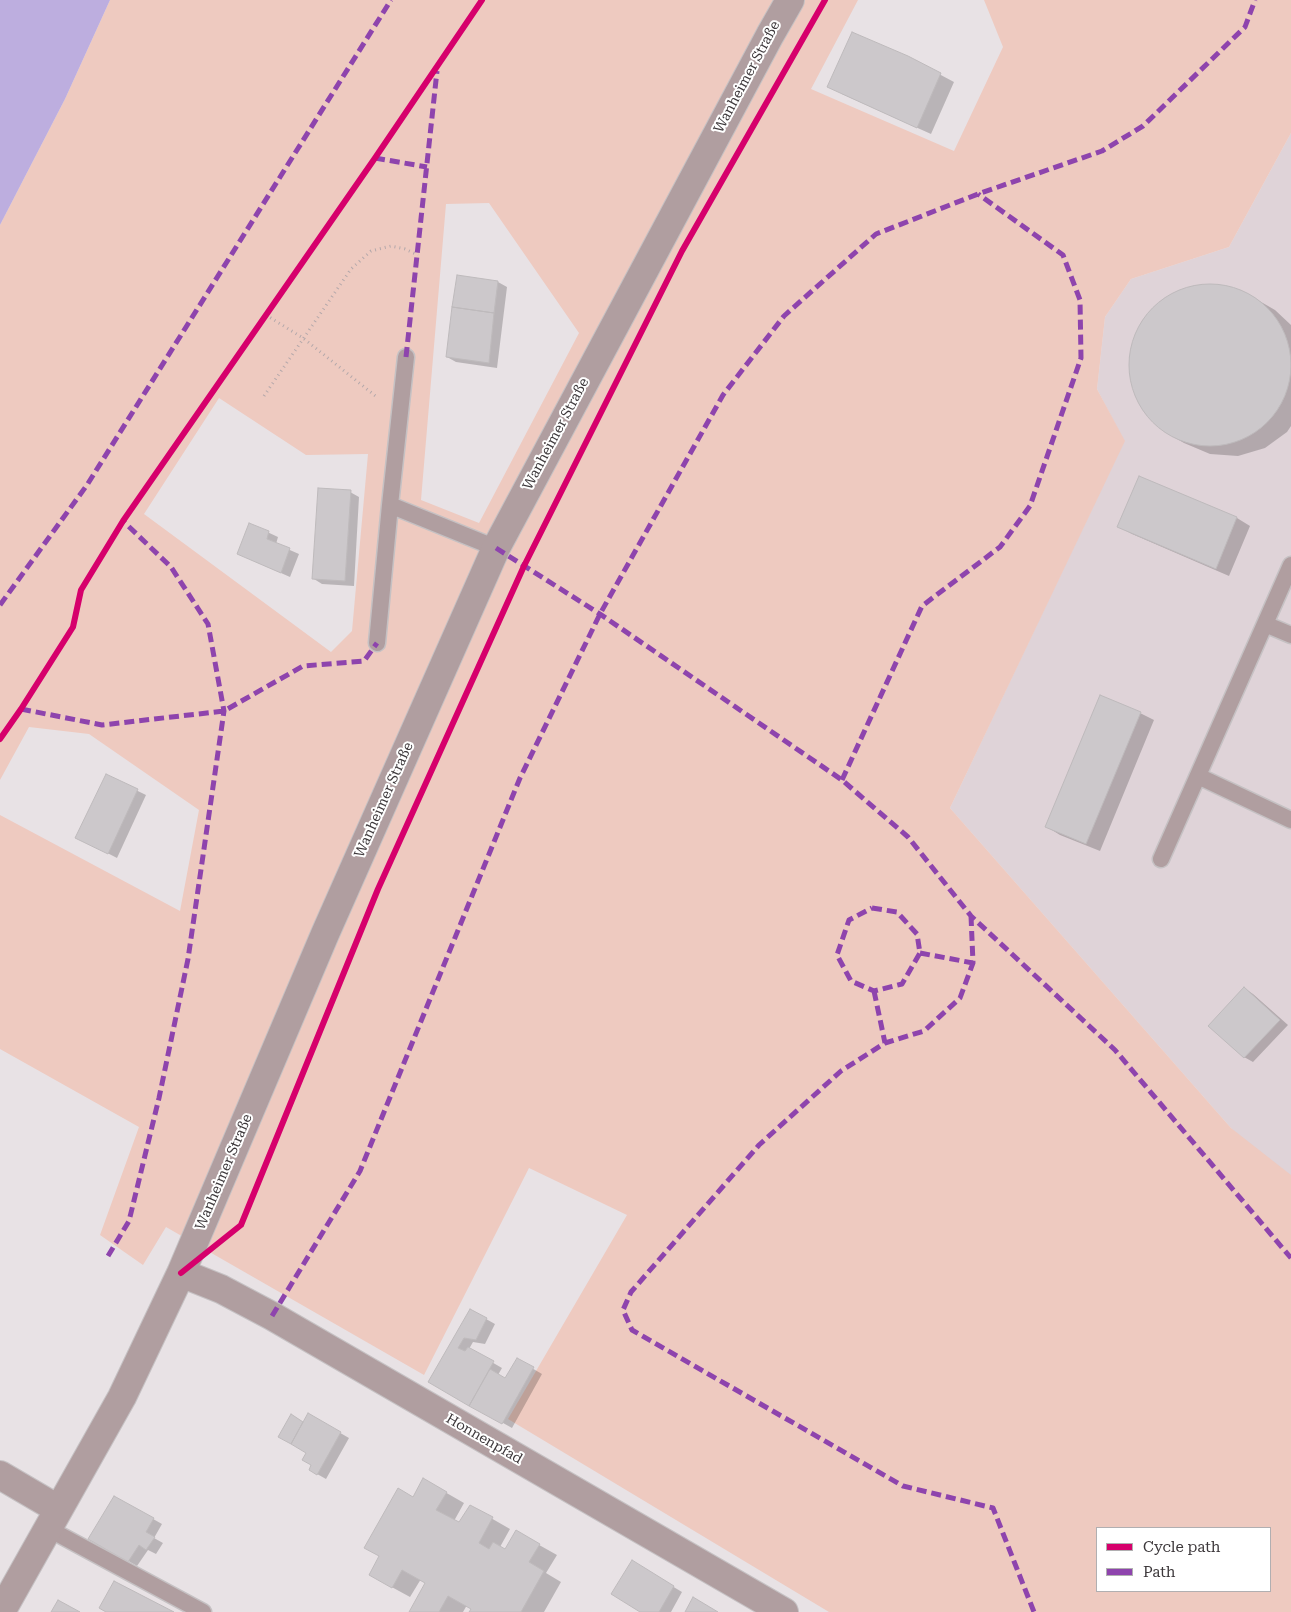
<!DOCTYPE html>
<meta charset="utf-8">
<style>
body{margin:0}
#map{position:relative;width:1291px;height:1612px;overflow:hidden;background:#e8e2e5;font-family:"Roboto Serif",serif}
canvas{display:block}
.legend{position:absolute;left:1096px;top:1527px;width:175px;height:65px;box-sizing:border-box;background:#fff;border:1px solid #b1afb1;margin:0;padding:6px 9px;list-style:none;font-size:15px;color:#3d383b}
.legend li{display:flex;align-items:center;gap:10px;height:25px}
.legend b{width:25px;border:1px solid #b1afb1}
</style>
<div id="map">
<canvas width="1291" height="1612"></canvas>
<ul class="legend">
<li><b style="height:6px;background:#d6006c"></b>Cycle path</li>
<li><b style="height:6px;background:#8e44ad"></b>Path</li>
</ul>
</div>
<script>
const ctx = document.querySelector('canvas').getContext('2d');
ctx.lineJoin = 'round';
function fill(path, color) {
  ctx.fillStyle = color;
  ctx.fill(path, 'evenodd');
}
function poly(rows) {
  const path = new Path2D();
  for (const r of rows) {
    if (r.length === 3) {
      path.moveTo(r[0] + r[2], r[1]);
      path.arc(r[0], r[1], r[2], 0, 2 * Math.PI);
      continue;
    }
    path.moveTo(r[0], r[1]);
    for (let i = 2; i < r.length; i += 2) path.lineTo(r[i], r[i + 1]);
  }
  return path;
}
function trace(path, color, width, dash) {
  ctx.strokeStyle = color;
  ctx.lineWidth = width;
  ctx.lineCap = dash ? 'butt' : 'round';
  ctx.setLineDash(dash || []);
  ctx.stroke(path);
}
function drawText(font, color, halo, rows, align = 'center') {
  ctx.font = font + ' "Roboto Serif",serif';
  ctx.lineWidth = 4;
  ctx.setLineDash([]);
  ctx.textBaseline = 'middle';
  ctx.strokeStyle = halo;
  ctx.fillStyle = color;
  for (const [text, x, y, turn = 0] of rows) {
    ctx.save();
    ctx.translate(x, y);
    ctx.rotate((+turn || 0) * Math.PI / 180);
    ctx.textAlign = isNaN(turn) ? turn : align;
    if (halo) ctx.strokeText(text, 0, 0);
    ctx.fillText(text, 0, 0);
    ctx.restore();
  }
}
const built = poly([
 [1291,133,1291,1209,1231,1128,950,808,1124,441,1097,389,1105,317,1131,279,1229,247]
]);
const green = poly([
 [110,0,858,0,811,89,954,151,1003,47,984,0,1291,0,1291,133,1229,247,1131,279,1105,317,1097,389,1125,441,950,808,1231,1128,1291,1175,1291,1612,829,1612,508,1419,627,1215,529,1168,424,1375,166,1227,143,1265,100,1235,139,1127,0,1049,0,815,180,911,199,810,89,734,29,727,0,780,0,225,65,99],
 [489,203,579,333,479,523,421,500,446,204],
 [219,398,306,455,368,454,352,631,331,652,144,514],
 [1097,1528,1270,1528,1270,1591,1097,1591]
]);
const water = poly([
 [0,0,110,0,65,99,0,225]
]);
const shadow = poly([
 [907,57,954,82,931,134,842,94],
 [498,282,507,287,497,368,456,362,447,357],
 [1215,285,1242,291,1275,310,1291,325,1291,426,1287,432,1265,448,1238,456,1210,454,1184,443,1165,432,1145,413,1133,388,1130,360,1142,321,1162,300,1187,288],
 [1140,477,1237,518,1250,526,1229,576,1132,534,1119,527],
 [350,492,359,497,354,586,322,584,314,579],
 [250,524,278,537,276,544,299,554,290,577,247,558],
 [1140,713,1154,720,1100,851,1060,835,1047,827],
 [107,776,146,795,117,858,86,842],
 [1244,988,1253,994,1288,1025,1253,1062,1244,1057],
 [470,1310,495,1324,485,1344,473,1342,469,1349,502,1368,498,1375,506,1379,518,1360,542,1374,512,1428,430,1382],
 [309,1415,349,1438,326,1479,310,1470,312,1465,308,1453,280,1436,291,1416,303,1423],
 [424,1480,464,1503,454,1521,459,1524,470,1506,510,1529,500,1547,506,1550,516,1532,557,1555,546,1573,561,1582,544,1612,471,1612,473,1609,467,1605,463,1612,411,1612,427,1582,421,1579,410,1597,388,1585,413,1498],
 [114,1497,162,1524,154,1538,163,1543,156,1554,148,1550,137,1566,90,1539],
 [632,1562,682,1592,671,1612,643,1612]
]);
const building = poly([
 [852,32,908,56,941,73,917,128,827,87,852,32],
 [457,275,498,281,494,313,452,307,457,275],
 [1210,365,81],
 [452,307,494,313,489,363,446,357,452,307],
 [1139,476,1237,517,1216,569,1117,527,1139,476],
 [318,488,351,490,345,581,312,579,318,488],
 [249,523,269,531,267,539,290,548,281,573,237,554,249,523],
 [1100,695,1141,712,1086,844,1045,827,1100,695],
 [106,774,138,789,108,854,75,838,106,774],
 [1244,987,1280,1020,1244,1058,1208,1026,1244,987],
 [470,1309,487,1318,476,1340,464,1338,458,1348,465,1351,468,1347,494,1361,469,1406,428,1382,470,1309],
 [517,1358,534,1367,502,1424,469,1406,490,1369,505,1378,517,1358],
 [308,1413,341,1432,317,1475,309,1470,311,1465,302,1460,306,1453,291,1444,308,1413],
 [291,1414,303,1422,291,1444,278,1437,291,1414],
 [423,1478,447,1492,436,1510,459,1522,470,1505,493,1517,479,1543,489,1549,493,1542,505,1549,516,1530,540,1544,529,1562,544,1571,521,1612,469,1612,471,1609,448,1596,439,1612,409,1612,425,1583,402,1570,392,1588,369,1575,379,1556,364,1548,398,1488,413,1497,423,1478],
 [114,1496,154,1518,146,1532,155,1537,146,1550,139,1545,128,1562,88,1539,114,1496],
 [632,1560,674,1586,659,1612,640,1612,611,1594,632,1560],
 [114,1581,174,1612,106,1612,99,1608,114,1581],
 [693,1597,718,1612,685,1612,693,1597],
 [58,1600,80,1612,51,1612,58,1600]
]);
const path = poly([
 [266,315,303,338,378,398],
 [264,396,351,269,371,251,391,246,405,249,418,255]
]);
const lane = poly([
 [390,505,406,357],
 [1265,624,1291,635],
 [377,643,390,505,496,548],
 [1198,776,1291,820],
 [1161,859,1291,565],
 [47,1528,203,1612]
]);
const street = poly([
 [181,1273,221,1289,272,1316,784,1612],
 [0,1475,58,1509],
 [1,1612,122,1397,181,1273,325,934,496,548,770,35,790,0]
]);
const quiet = poly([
 [375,158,427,167],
 [406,357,437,71],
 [496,548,600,614,842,780,908,837,971,916,1115,1050,1291,1258],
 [0,605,87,485,391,0],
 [21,709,102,725,224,711,303,666,364,661,377,643],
 [842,780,922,606,1000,547,1030,506,1081,358,1080,300,1063,255,978,194],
 [872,908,897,912,917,934,920,953,902,984,874,991,851,981,837,955,849,920,872,908],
 [971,916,973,963,960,998,924,1031,885,1043,841,1071,759,1145,631,1292,623,1310,632,1330,903,1486,993,1508,1034,1612],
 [920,953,973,963],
 [874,991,885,1043],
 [108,1256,129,1221,159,1098,188,959,224,711,208,624,171,567,123,521],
 [272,1316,360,1171,520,778,600,614,723,395,784,316,876,234,978,194,1102,151,1143,126,1245,27,1255,0]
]);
const cycleway = poly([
 [0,739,21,709,73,627,81,590,123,521,375,158,482,0],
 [181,1273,241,1225,378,889,524,566,682,251,825,0]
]);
const streetNames = [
 ["Wanheimer Straße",747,77,-62],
 ["Wanheimer Straße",556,434,-62],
 ["Wanheimer Straße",384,800,-66],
 ["Wanheimer Straße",224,1172,-67],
 ["Honnenpfad",484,1439,30]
];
fill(built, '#dfd3d8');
fill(green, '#eecac0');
fill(water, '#bdaedf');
fill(shadow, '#0003');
fill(building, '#ccc8cb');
trace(building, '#bebabc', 1);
trace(lane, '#c5c1c3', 19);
trace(street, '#c5c1c3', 30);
trace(path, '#b4a8aa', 3, [1, 4]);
trace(lane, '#b09ea0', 16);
trace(street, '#b09ea0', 28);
trace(quiet, '#8e44ad', 5, [10, 5]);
trace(cycleway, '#d6006c', 6);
drawText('14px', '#3d383b', '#fff', streetNames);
</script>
